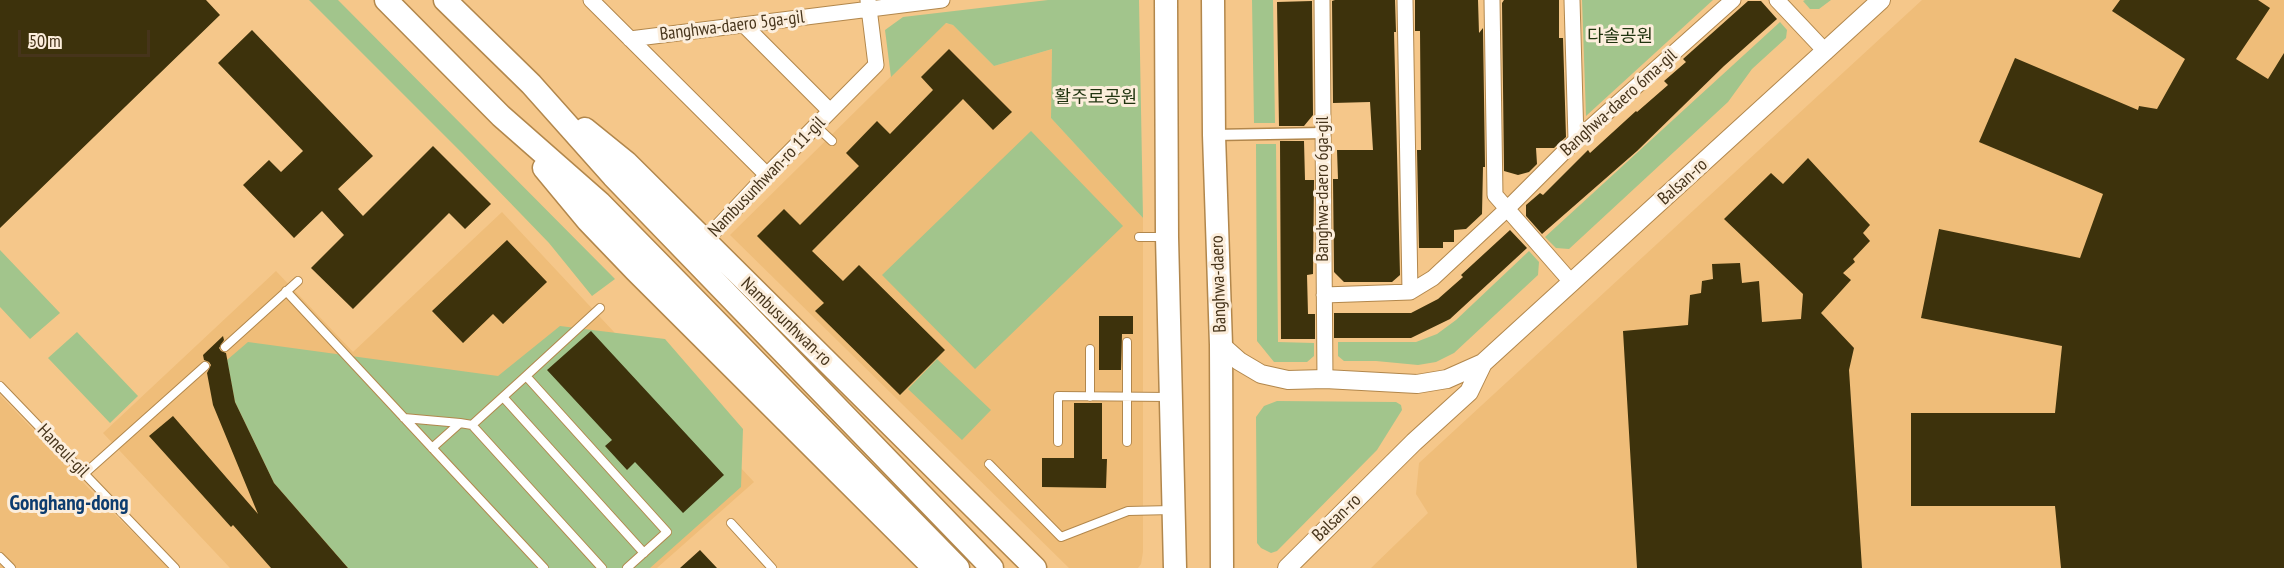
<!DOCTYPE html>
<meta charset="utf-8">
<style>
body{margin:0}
#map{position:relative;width:2284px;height:568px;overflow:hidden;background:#f5c78a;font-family:"PT Sans Narrow",sans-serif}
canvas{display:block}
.scale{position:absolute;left:18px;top:30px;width:132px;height:27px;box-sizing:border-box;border:3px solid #46341b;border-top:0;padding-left:8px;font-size:18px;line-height:21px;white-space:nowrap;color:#46341b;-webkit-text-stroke:4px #fceedc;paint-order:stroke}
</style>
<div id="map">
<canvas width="2284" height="568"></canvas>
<div class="scale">50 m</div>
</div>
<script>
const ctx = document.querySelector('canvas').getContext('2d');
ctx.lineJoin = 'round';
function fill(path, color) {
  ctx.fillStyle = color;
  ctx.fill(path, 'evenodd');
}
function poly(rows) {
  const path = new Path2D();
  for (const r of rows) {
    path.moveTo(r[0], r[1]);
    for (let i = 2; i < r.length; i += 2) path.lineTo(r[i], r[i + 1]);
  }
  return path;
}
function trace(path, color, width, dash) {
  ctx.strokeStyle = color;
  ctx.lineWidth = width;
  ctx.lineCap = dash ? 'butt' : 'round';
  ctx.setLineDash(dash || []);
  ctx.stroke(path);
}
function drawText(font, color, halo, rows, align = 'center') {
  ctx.font = font + ' "PT Sans Narrow","Noto Sans KR",sans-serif';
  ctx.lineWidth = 6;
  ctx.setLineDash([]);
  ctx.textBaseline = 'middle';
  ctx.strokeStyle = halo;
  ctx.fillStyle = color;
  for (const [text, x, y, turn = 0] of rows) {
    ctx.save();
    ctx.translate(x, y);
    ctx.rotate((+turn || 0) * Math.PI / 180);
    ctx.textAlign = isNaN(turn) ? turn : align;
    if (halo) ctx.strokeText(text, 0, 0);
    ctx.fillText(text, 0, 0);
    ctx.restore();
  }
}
const built = poly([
 [1922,0,2284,0,2284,568,1371,568,1428,513,1416,494,1419,463],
 [945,23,953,25,994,66,1052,49,1051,118,1143,218,1143,552,1141,564,1138,568,1069,568,730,235],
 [502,212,754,482,657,568,230,568,103,433,276,271,353,352],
 [0,395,97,497,169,568,0,568]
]);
const green = poly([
 [309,0,338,0,615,279,592,296,549,243,463,154],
 [1048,0,1139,0,1143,218,1051,118,1052,49,994,66,953,25,946,23,891,77,885,30,903,17],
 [1252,0,1273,0,1275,123,1254,123],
 [1582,0,1713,0,1586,116],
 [1805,0,1831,0,1819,9,1810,9,1803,1],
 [1780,22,1787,30,1786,38,1752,69,1728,102,1569,249,1556,248,1545,237],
 [1031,131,1123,226,975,369,882,275],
 [1256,144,1276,144,1278,342,1314,343,1314,356,1307,362,1274,362,1257,341],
 [0,250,60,313,30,339,0,307],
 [1529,251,1539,262,1538,275,1454,353,1436,362,1418,365,1376,361,1344,361,1338,356,1338,342,1416,342,1437,334,1456,320],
 [560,326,665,339,743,429,741,487,650,568,348,568,274,483,235,402,227,360,248,342,498,376],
 [77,332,138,396,110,423,48,358],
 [937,359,991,410,962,440,908,389],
 [1277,401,1396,402,1401,405,1402,410,1377,450,1277,551,1271,553,1261,548,1257,543,1256,417,1264,406]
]);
const building = poly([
 [0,0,206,0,220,15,0,228],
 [1335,0,1395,0,1396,32,1394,32,1400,275,1392,282,1344,282,1334,272,1333,179,1338,179,1337,150,1373,150,1370,102,1333,103,1332,1],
 [1415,0,1478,0,1479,33,1483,28,1485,167,1483,167,1482,214,1466,229,1454,230,1454,242,1443,242,1443,248,1419,248,1417,150,1421,150,1420,31,1415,31],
 [1504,0,1559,0,1559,38,1563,38,1566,137,1554,148,1536,148,1537,164,1529,172,1518,175,1504,171,1502,3],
 [2120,0,2258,0,2270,8,2236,59,2268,79,2284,53,2284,568,2061,568,2055,506,1911,506,1911,413,2055,413,2062,346,1921,318,1939,229,2080,258,2103,194,1979,142,2015,58,2138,110,2139,106,2157,109,2185,59,2112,11],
 [1312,1,1313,115,1304,126,1279,126,1277,2],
 [1748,1,1761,1,1777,19,1724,66,1637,151,1542,234,1526,216,1526,205,1540,193,1543,195,1588,150,1590,153,1636,111,1637,112,1668,85,1664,81,1686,62,1683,59],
 [252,30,373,156,338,189,363,216,433,146,491,204,465,229,449,213,353,309,311,268,344,235,322,211,294,238,243,185,269,160,281,172,303,151,218,63],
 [949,49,1012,112,993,130,963,99,812,251,843,281,859,265,945,350,900,395,815,311,824,303,757,236,784,209,800,225,859,166,846,153,877,121,890,134,933,90,921,77],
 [1280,141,1304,141,1305,180,1314,180,1313,274,1307,275,1308,314,1315,314,1315,339,1281,339],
 [1808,158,1870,225,1863,233,1870,241,1853,259,1855,262,1843,273,1851,280,1821,313,1854,348,1849,370,1862,568,1637,568,1623,331,1688,325,1690,295,1701,293,1702,281,1713,279,1712,264,1740,263,1742,283,1759,281,1762,322,1801,319,1803,294,1724,219,1771,173,1783,184],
 [1510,230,1527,248,1450,319,1411,338,1334,338,1334,313,1411,313,1438,299,1463,277,1461,275],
 [507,240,547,282,503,324,493,314,463,343,432,311],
 [1099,316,1133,316,1133,334,1122,334,1121,370,1099,370],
 [591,331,724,475,683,513,635,462,627,470,605,446,612,440,547,370],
 [223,336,224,340,219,348,221,351,226,353,235,402,274,483,348,568,271,568,233,525,231,527,149,436,173,416,258,514,213,405,207,373,211,365,209,362,204,360,203,355],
 [1074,403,1102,403,1102,459,1107,459,1106,488,1042,487,1042,458,1074,458],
 [700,550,717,568,680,568]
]);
const service = poly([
 [816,126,832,141],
 [1139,237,1166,237],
 [286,291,544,568],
 [225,347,298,281],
 [1090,349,1090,397],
 [526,376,600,308],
 [0,386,175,568],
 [503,397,644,553],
 [404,418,460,423],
 [472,425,602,568],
 [1058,442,1058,396,1169,397],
 [1127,442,1127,342],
 [432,448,460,423,472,425,526,376,667,532,627,568],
 [989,464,1061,537,1128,511,1172,510],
 [84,474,205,366],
 [731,523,772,568],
 [0,557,11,568]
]);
const pedestrian = poly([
 [1214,135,1323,133]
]);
const minor = poly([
 [591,0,767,175],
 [1322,0,1325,379],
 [1405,0,1410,292],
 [1492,0,1495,195,1572,283],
 [1572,0,1576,140],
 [1777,0,1826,52],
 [744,25,830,111],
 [630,39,942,0],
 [704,242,767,175,876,65,868,0],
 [1324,295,1410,292,1433,278,1507,209,1576,140,1733,0]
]);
const tertiary = poly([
 [1221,345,1239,361,1261,374,1288,380,1325,379,1417,384,1447,379,1483,363,1881,0],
 [1287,568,1414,442,1469,392,1483,363]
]);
const primary = poly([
 [386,0,501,116,600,203,958,568],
 [445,0,531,84,613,176,992,568],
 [1166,0,1167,237,1175,568],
 [1213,0,1214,135,1221,345,1222,568],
 [585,129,627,163,1035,568],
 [544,168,588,221,636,271,934,568]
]);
const streetNames = [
 ["Banghwa-daero 5ga-gil",732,26,-7],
 ["Banghwa-daero 6ma-gil",1619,103,-42],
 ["Nambusunhwan-ro 11-gil",767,177,-46],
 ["Balsan-ro",1683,182,-42],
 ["Banghwa-daero 6ga-gil",1323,189,-90],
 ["Banghwa-daero",1219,284,-92],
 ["Nambusunhwan-ro",786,322,44],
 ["Haneul-gil",63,451,46],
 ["Balsan-ro",1337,518,-44]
];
const parkNames = [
 ["다솔공원",1620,37],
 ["활주로공원",1096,98]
];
const quarterNames = [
 ["Gonghang-dong",69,504]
];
fill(built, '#efbd79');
fill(green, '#a2c58c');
fill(building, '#3d320c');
trace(service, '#b2874c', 10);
trace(pedestrian, '#b2874c', 13);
trace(minor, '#b2874c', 17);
trace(tertiary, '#b2874c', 20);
trace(primary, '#b2874c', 25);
trace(service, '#fff', 8);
trace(pedestrian, '#fff', 10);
trace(minor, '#fff', 15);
trace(tertiary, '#fff', 18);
trace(primary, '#fff', 22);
drawText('18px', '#46341b', '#fceedc', streetNames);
drawText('18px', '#1f330e', '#fceedc', parkNames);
drawText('bold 21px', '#0c3c6f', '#fceedc', quarterNames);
</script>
